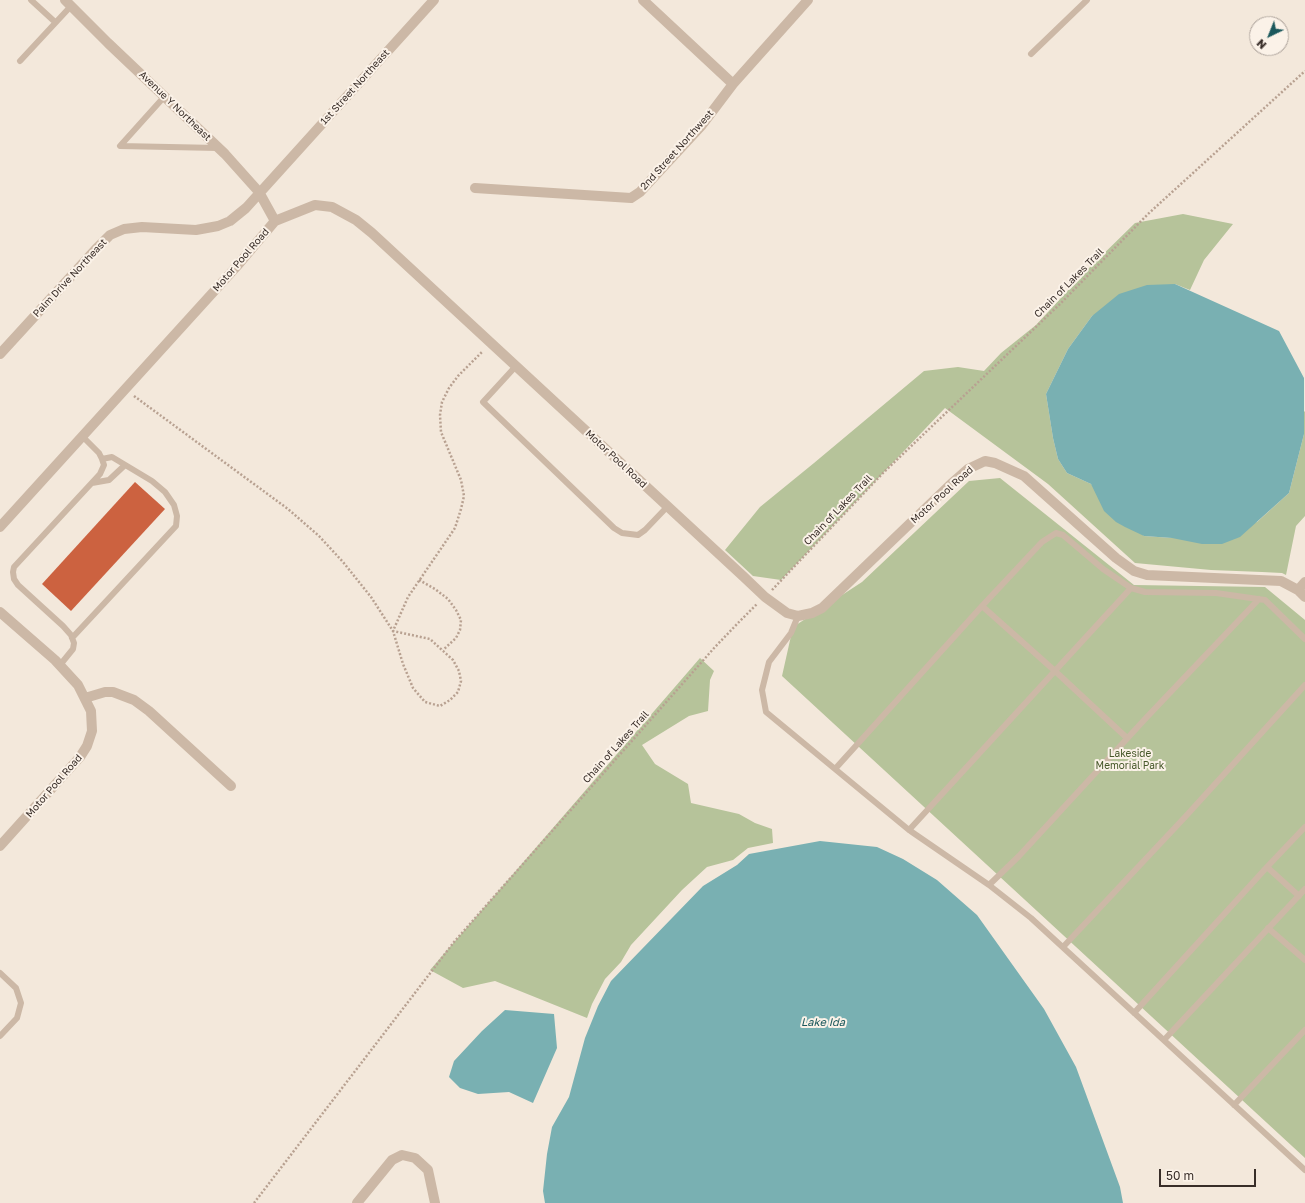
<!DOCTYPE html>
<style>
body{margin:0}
#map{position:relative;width:1305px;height:1203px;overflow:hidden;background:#f3e8db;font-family:"Golos Text",sans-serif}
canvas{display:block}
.north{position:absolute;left:1249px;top:16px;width:40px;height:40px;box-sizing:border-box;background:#fbf2e8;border:1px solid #ada39b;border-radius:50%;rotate:223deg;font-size:11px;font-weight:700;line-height:16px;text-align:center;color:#382d28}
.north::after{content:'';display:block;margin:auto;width:14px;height:18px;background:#1b585c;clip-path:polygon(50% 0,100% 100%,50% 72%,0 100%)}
.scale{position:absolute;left:1159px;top:1169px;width:97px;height:18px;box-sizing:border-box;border:2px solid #382d28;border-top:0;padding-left:5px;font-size:12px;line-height:14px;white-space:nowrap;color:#382d28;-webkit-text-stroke:3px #fbf2e8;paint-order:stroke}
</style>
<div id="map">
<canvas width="1305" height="1203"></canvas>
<div class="north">N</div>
<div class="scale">50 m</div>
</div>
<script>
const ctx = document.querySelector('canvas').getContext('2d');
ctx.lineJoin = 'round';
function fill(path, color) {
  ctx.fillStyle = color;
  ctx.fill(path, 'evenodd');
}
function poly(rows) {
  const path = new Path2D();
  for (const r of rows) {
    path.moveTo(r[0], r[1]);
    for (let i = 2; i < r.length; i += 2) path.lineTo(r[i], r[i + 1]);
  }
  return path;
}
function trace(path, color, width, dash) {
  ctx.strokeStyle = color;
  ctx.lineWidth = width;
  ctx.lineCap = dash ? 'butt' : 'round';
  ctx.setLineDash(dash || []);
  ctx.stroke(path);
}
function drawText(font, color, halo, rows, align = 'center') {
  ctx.font = font + ' "Golos Text",sans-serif';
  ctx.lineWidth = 4;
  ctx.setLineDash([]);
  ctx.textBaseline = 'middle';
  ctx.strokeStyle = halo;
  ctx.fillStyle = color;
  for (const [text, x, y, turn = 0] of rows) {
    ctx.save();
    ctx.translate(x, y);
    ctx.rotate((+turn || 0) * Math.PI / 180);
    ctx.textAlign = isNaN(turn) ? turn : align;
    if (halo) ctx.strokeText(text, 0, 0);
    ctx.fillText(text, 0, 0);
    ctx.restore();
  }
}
const green = poly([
 [1183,214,1233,224,1204,260,1190,290,1175,284,1092,316,1068,349,1046,394,1053,438,1058,459,1067,473,1091,484,1144,536,1172,538,1257,522,1289,493,1304,434,1304,411,1305,412,1305,516,1296,526,1286,575,1282,573,1262,572,1211,570,1135,563,1048,484,945,408,781,580,753,576,725,550,760,507,814,463,924,371,958,367,984,371,1001,353,1036,325,1085,272,1135,223],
 [1000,478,1134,585,1265,587,1305,620,1305,1158,782,676,793,627,862,582,969,481],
 [700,658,714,671,710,680,708,711,689,716,642,745,655,764,688,784,691,803,739,814,755,823,772,829,773,843,748,848,733,860,707,867,682,890,631,945,621,962,605,979,592,1004,587,1018,495,981,463,988,430,970]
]);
const water = poly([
 [1175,284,1279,331,1304,378,1304,434,1289,493,1240,537,1222,544,1202,544,1172,538,1144,536,1125,527,1116,522,1104,511,1091,484,1067,473,1058,459,1053,438,1046,394,1068,349,1092,316,1119,294,1147,285],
 [820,841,877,847,903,859,937,880,977,915,1044,1009,1076,1067,1120,1187,1123,1203,545,1203,543,1191,547,1154,552,1127,569,1097,585,1038,598,1006,611,981,703,886,737,865,749,854],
 [505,1010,554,1014,557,1048,533,1103,509,1092,478,1094,460,1088,449,1077,454,1061,482,1031]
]);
const building = poly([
 [135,482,165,509,71,611,42,584]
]);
const path = poly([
 [134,396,288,509,319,536,343,562,371,597,393,631,403,664,413,688,425,702,440,706,450,700,458,692,461,681,459,671,453,660,430,639,393,631,408,597,455,528,461,509,464,496,461,480,441,432,440,415,442,402,449,388,458,376,483,351],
 [419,580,435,589,448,599,456,610,461,620,460,630,456,638,443,650],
 [772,590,883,473,1061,303,1148,214,1305,71],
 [254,1203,454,942,715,647,739,622,757,604]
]);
const service = poly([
 [31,0,55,22],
 [1031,54,1087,0],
 [20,61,71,6],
 [164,97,120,146,218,148],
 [516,366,483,402,614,528,622,533,638,535,645,530,667,507],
 [92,483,109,480,125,465],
 [982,606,1055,671,1127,738],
 [798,616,791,633,769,662,762,690,766,712,835,769],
 [72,638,176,526,177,516,174,505,165,492,152,481,112,457,102,459],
 [1305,639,1265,600,1216,593,1145,592,1131,588,1103,569,1063,535,1056,533,1042,542,982,606,835,769,909,830,989,885,1031,918,1305,1170],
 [60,665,73,649,74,643,71,635,63,626,18,585,14,579,13,572,14,567,100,474,104,465,102,459,99,453,82,436],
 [909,830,1131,588],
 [989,885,1019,856,1146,718,1259,599],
 [1299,896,1267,867,1305,827],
 [1268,928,1305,960],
 [1063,947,1186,816,1305,685],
 [0,973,16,988,21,1003,17,1018,0,1036],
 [1134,1013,1267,867],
 [1164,1040,1305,889],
 [1234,1105,1305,1030]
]);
const minor = poly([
 [65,0,108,43,225,154,259,192,275,221],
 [643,0,733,84],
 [475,188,631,198,640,192,702,125,733,84,808,0],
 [0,354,97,248,110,235,124,229,142,227,196,230,218,226,230,221,246,208,434,0],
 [0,527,237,266,275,221,315,205,332,207,356,220,372,233,744,577,765,597,787,613,798,616,812,613,822,608,951,484,968,469,985,461,995,463,1024,476,1116,558,1134,571,1147,575,1281,581,1298,590,1305,597],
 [1298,590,1305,582],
 [0,612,55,660,78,685,91,711,92,731,87,746,80,757,0,846],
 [85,698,105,692,113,692,134,700,149,711,231,786],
 [357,1203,392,1160,402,1155,415,1158,428,1170,435,1203]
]);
const streetNames = [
 ["1st Street Northeast",355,87,-48],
 ["Avenue Y Northeast",175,106,44],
 ["2nd Street Northwest",677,150,-48],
 ["Motor Pool Road",241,260,-49],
 ["Palm Drive Northeast",70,278,-47],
 ["Chain of Lakes Trail",1069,283,-45],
 ["Motor Pool Road",616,459,43],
 ["Motor Pool Road",942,495,-42],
 ["Chain of Lakes Trail",838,510,-46],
 ["Chain of Lakes Trail",616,747,-48],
 ["Motor Pool Road",54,786,-49]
];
const parkNames = [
 ["Lakeside",1130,754],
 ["Memorial Park",1130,766]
];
const waterNames = [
 ["Lake Ida",823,1023]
];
fill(green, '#b6c39a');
fill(water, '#79b0b2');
fill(building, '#cc6240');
trace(path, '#b8a191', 2.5, [2, 2]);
trace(service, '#ccb8a6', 6);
trace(minor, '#ccb8a6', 10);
drawText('10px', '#382d28', '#fbf2e8', streetNames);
drawText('10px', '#47582a', '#fbf2e8', parkNames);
drawText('italic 11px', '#1b585c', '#fbf2e8', waterNames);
</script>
